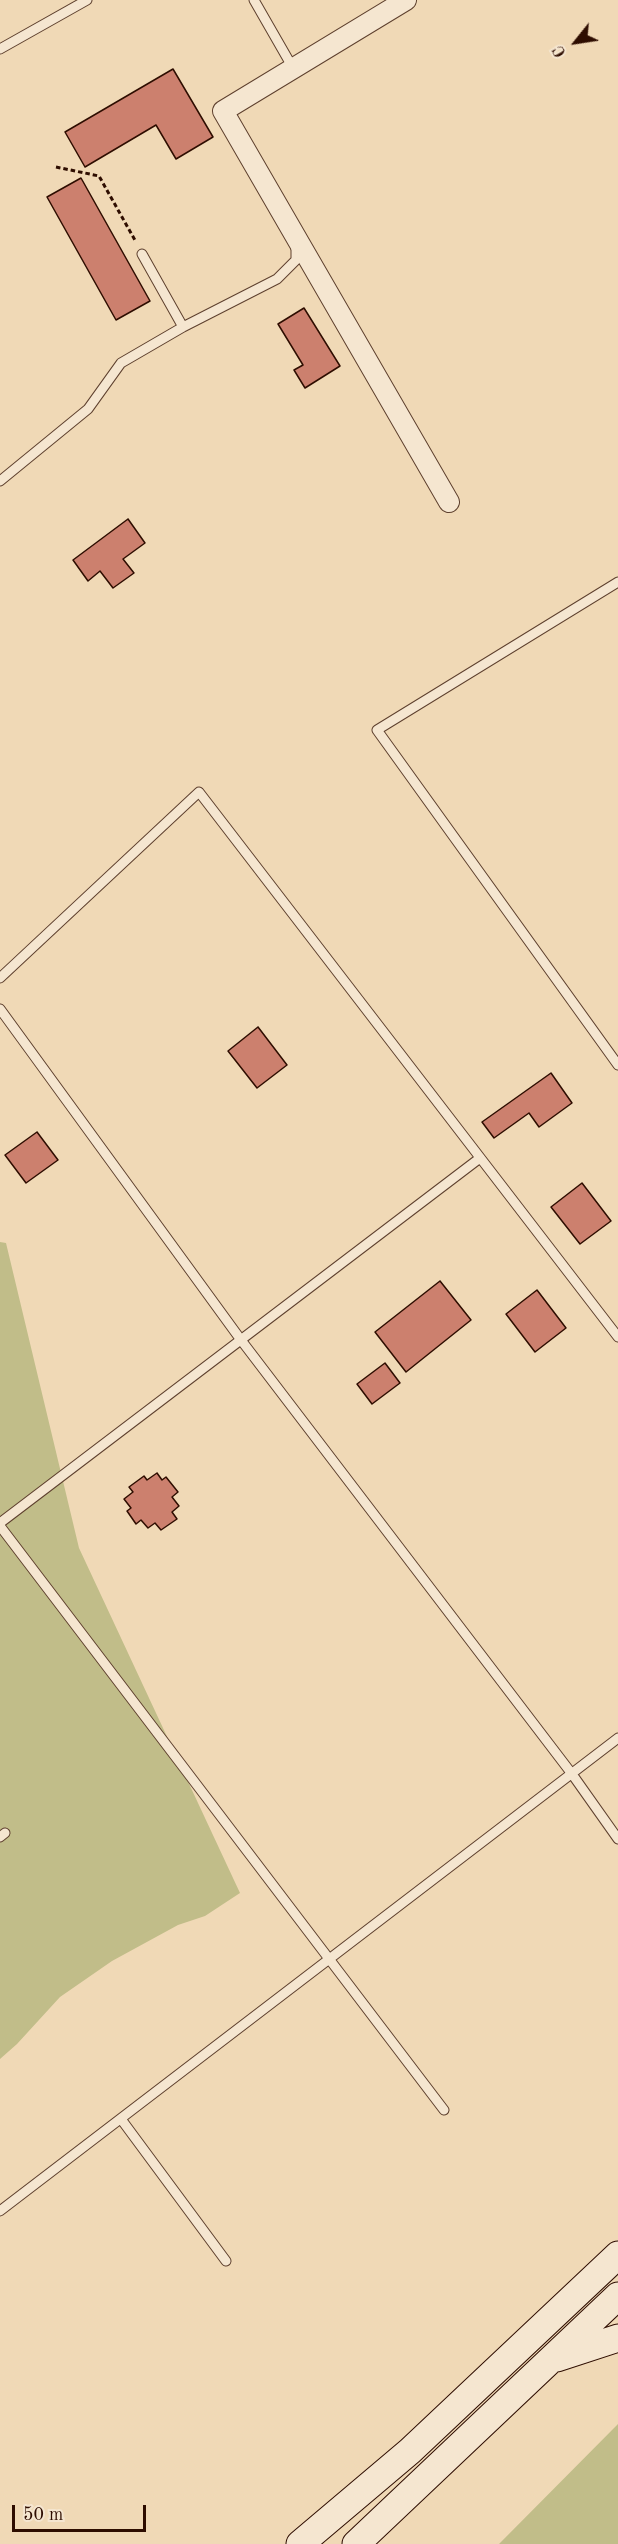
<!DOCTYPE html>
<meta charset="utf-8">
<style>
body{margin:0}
#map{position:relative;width:618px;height:2544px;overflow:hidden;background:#f0d9b6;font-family:"Old Standard TT",serif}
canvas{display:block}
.north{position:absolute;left:546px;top:12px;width:60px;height:60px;-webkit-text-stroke:4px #f5e6d0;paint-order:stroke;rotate:240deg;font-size:16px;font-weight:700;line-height:24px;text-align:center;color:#2e0d00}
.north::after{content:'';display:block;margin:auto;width:21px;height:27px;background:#2e0d00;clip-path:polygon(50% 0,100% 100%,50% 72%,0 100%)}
.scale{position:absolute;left:12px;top:2505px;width:134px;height:27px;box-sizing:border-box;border:3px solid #2e0d00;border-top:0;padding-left:8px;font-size:18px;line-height:21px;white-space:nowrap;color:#2e0d00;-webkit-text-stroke:4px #f5e6d0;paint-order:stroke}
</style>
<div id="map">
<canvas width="618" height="2544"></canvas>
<div class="north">С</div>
<div class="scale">50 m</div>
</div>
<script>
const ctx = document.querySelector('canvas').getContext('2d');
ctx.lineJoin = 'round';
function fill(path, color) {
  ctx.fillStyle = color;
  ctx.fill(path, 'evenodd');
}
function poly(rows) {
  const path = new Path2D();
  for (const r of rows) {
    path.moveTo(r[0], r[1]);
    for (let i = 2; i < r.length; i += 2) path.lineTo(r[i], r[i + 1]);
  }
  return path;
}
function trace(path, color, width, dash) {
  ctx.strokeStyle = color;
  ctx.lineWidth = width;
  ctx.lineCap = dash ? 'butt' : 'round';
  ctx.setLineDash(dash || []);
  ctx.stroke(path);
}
const green = poly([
 [0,1242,6,1243,79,1548,240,1893,205,1916,178,1925,112,1961,60,1997,17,2044,0,2059],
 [618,2424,618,2544,499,2544]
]);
const building = poly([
 [173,69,213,137,176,159,156,125,85,167,65,132,173,69],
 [81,178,150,301,116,320,47,197,81,178],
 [304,308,340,366,305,388,294,370,303,365,278,324,304,308],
 [128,519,145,543,123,559,134,573,113,588,100,571,88,581,73,560,128,519],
 [258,1027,287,1065,257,1088,228,1051,258,1027],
 [551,1073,572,1103,539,1127,529,1113,494,1138,482,1122,551,1073],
 [37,1132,58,1160,26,1183,5,1155,37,1132],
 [582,1183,611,1221,580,1244,551,1207,582,1183],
 [440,1281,471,1320,406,1372,375,1332,440,1281],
 [537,1290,566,1328,535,1352,506,1314,537,1290],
 [385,1363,400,1383,372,1404,357,1384,385,1363],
 [157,1473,162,1480,166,1477,178,1492,172,1497,179,1506,172,1512,177,1519,161,1530,155,1523,148,1528,141,1520,136,1524,127,1511,131,1508,124,1499,133,1492,129,1487,144,1476,147,1480,157,1473]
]);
const path = poly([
 [56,167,99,176,136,242]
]);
const lane = poly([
 [254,0,293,68],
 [0,49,87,0],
 [183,327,277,279,296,260,296,245],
 [0,481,88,409,121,363,183,327,142,254],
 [618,582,377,730,618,1065],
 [0,978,199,792,618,1337],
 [0,1009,241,1340,572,1774,618,1839],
 [0,1523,480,1158],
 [0,1526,444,2110],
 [0,1837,5,1833],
 [121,2119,226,2261],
 [0,2211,618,1738]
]);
const street = poly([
 [406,0,223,111,449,502]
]);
const secondary = poly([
 [557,2358,618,2338],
 [300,2544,410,2451,618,2255],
 [356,2544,618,2296]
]);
fill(green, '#c1bd89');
fill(building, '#cc806e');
trace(building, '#2e0d00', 1.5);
trace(lane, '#5e402e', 11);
trace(street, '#5e402e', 22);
trace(secondary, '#2e0d00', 29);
trace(path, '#2e0d00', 3, [4.5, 3]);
trace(lane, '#f5e6d0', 9);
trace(street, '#f5e6d0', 20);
trace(secondary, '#f5e6d0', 27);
</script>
